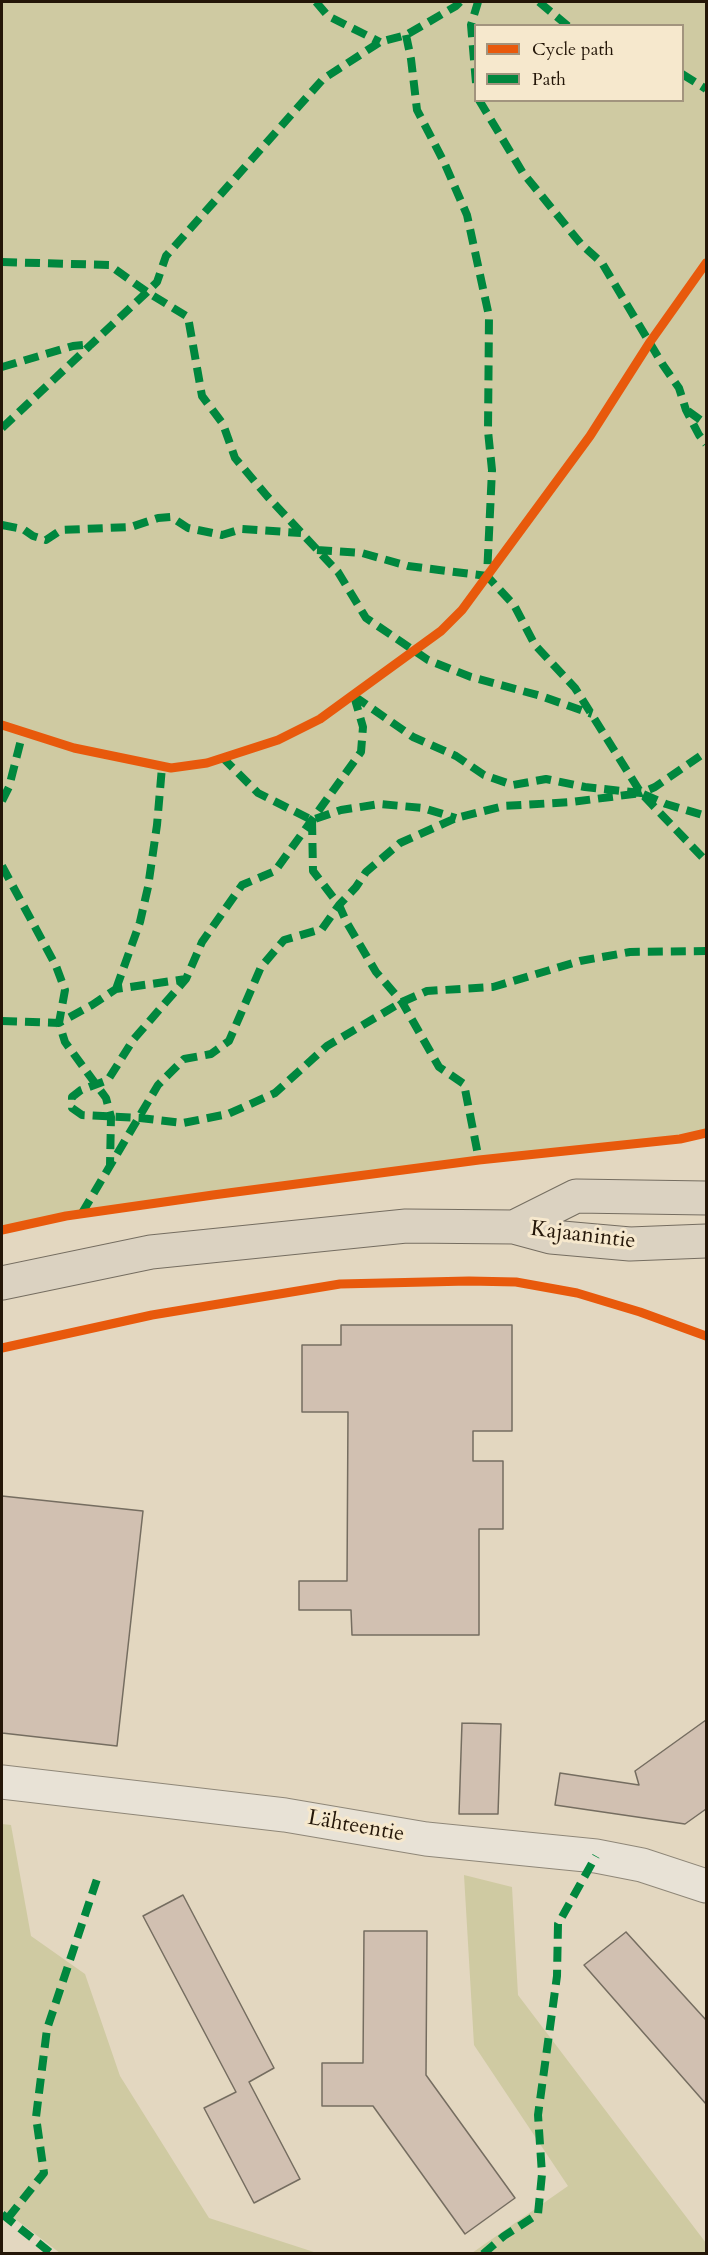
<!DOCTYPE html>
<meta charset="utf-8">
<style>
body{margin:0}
#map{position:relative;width:708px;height:2255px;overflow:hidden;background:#e3d7c0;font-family:Cardo,serif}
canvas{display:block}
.frame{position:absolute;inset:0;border:3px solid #241608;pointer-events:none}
.legend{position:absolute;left:474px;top:24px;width:210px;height:78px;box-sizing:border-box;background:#f6e8cd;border:2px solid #a2947e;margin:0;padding:8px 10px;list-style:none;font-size:18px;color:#241608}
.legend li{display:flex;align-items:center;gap:12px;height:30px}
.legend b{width:30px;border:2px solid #a2947e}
</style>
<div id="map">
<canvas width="708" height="2255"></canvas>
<div class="frame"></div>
<ul class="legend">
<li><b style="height:8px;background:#e8590c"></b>Cycle path</li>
<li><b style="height:8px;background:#00873e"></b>Path</li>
</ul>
</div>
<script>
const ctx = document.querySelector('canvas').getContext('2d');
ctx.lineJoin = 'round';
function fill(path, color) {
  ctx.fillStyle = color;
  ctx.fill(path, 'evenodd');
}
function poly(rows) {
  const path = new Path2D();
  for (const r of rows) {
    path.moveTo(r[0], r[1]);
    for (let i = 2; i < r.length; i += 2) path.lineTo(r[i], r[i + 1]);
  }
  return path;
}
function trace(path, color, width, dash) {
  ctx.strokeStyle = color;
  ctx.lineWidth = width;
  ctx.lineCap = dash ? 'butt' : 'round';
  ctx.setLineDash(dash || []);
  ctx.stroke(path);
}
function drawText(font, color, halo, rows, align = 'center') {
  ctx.font = font + ' Cardo,serif';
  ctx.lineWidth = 6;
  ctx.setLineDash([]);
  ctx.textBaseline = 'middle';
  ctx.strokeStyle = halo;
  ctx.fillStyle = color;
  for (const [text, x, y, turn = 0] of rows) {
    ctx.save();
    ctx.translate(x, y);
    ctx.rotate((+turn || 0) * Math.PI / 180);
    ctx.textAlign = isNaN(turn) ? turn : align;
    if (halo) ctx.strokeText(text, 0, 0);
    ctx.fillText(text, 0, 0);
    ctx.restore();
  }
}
const green = poly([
 [2,2,706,2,706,1133,680,1139,479,1160,213,1195,66,1216,2,1230],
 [476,26,682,26,682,100,476,100],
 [2,1824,11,1825,31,1936,85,1974,120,2076,209,2218,317,2253,60,2253,2,2209],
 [464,1875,512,1887,518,1995,706,2243,706,2253,472,2253,568,2186,474,2045]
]);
const building = poly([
 [341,1325,512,1325,512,1431,473,1431,473,1461,503,1461,503,1529,479,1529,479,1635,352,1635,351,1610,299,1610,299,1581,347,1581,348,1412,302,1412,302,1345,341,1345,341,1325],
 [2,1496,143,1511,117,1746,2,1733,2,1496],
 [706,1720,706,1809,685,1824,555,1805,560,1773,639,1785,635,1771,706,1720],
 [462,1723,501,1724,498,1814,459,1814,462,1723],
 [183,1895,274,2068,249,2082,300,2179,254,2203,204,2108,236,2092,143,1916,183,1895],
 [364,1931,427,1931,426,2075,515,2198,465,2234,373,2106,322,2106,322,2063,363,2063,364,1931],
 [626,1932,706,2020,706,2104,584,1965,626,1932]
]);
const minor = poly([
 [2,1782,285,1815,426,1839,596,1856,642,1865,706,1886]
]);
const major = poly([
 [514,1227,576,1196,706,1198],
 [2,1283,151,1252,406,1226,514,1227,551,1237,630,1244,706,1241]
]);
const quiet = poly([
 [316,2,328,16,380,42],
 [539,2,568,26],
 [406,35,411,59,417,110,444,162,467,215,489,316,488,431,492,470,487,576,514,605,535,645,575,688,641,793,706,861],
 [682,74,706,89],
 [476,83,471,25,478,2],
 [479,100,523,173,581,244,602,263,663,365,679,388,686,410,699,435,706,444],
 [2,262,109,265,147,292,188,317,202,396,223,424,235,458,267,496,338,572,366,618,428,660,471,677,541,696,592,714],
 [2,367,73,346,93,344],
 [688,411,706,424],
 [2,428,147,292,157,282,166,256,323,79,380,42,406,35,456,6,460,2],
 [2,525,23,529,33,536,46,540,61,530,131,527,158,518,171,517,188,528,222,535,242,529,301,533],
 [317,550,362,553,408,566,487,576],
 [354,696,363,727,361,752,275,871,242,885,202,942,186,979,133,1040,108,1080,81,1090,72,1097,72,1108,82,1115,140,1118,183,1123,228,1114,275,1093,327,1046,402,1002,427,991,493,987,580,961,630,952,706,951],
 [354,696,413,737,456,756,484,775,513,785,546,779,585,787,641,793,655,787,706,752],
 [222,757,258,793,312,820,341,810,380,804,423,808,456,818],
 [2,801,9,787,23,732],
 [312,820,313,871,339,905,347,923,376,972,402,1002,439,1067,464,1084,479,1160],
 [2,866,56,966,65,990,59,1023,65,1042,106,1098,111,1117,110,1165],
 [116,989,140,922,148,887,157,825,162,767],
 [2,1021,59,1023,92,1005,116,989,186,979],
 [82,1213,158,1085,184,1059,211,1054,229,1041,261,967,284,940,322,929,339,905,356,887,366,872,400,843,456,818,504,806,572,802,641,793,666,804,706,816],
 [2,2214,52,2254],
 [8,2218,44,2173,36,2117,47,2029,97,1879],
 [483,2254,504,2236,538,2214,542,2174,538,2115,557,1976,558,1924,596,1856]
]);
const cycleway = poly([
 [2,725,74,748,171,768,207,763,278,740,320,719,441,631,462,610,590,436,650,342,706,263],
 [2,1230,66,1216,213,1195,479,1160,680,1139,706,1133],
 [2,1348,152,1315,340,1284,469,1281,516,1282,577,1293,640,1312,706,1336]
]);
const streetNames = [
 ["Kajaanintie",583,1236,7],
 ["Lähteentie",356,1827,10]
];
fill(green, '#cfcaa2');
fill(building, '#d1c0b1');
trace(building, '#756d60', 1.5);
trace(minor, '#8f8778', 35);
trace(major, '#756d60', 35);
trace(minor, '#e8e2d6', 33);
trace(major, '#dbd2c1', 33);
trace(quiet, '#00873e', 8, [15, 8]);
trace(cycleway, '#e8590c', 9);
drawText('22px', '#241608', '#f6e8cd', streetNames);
</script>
